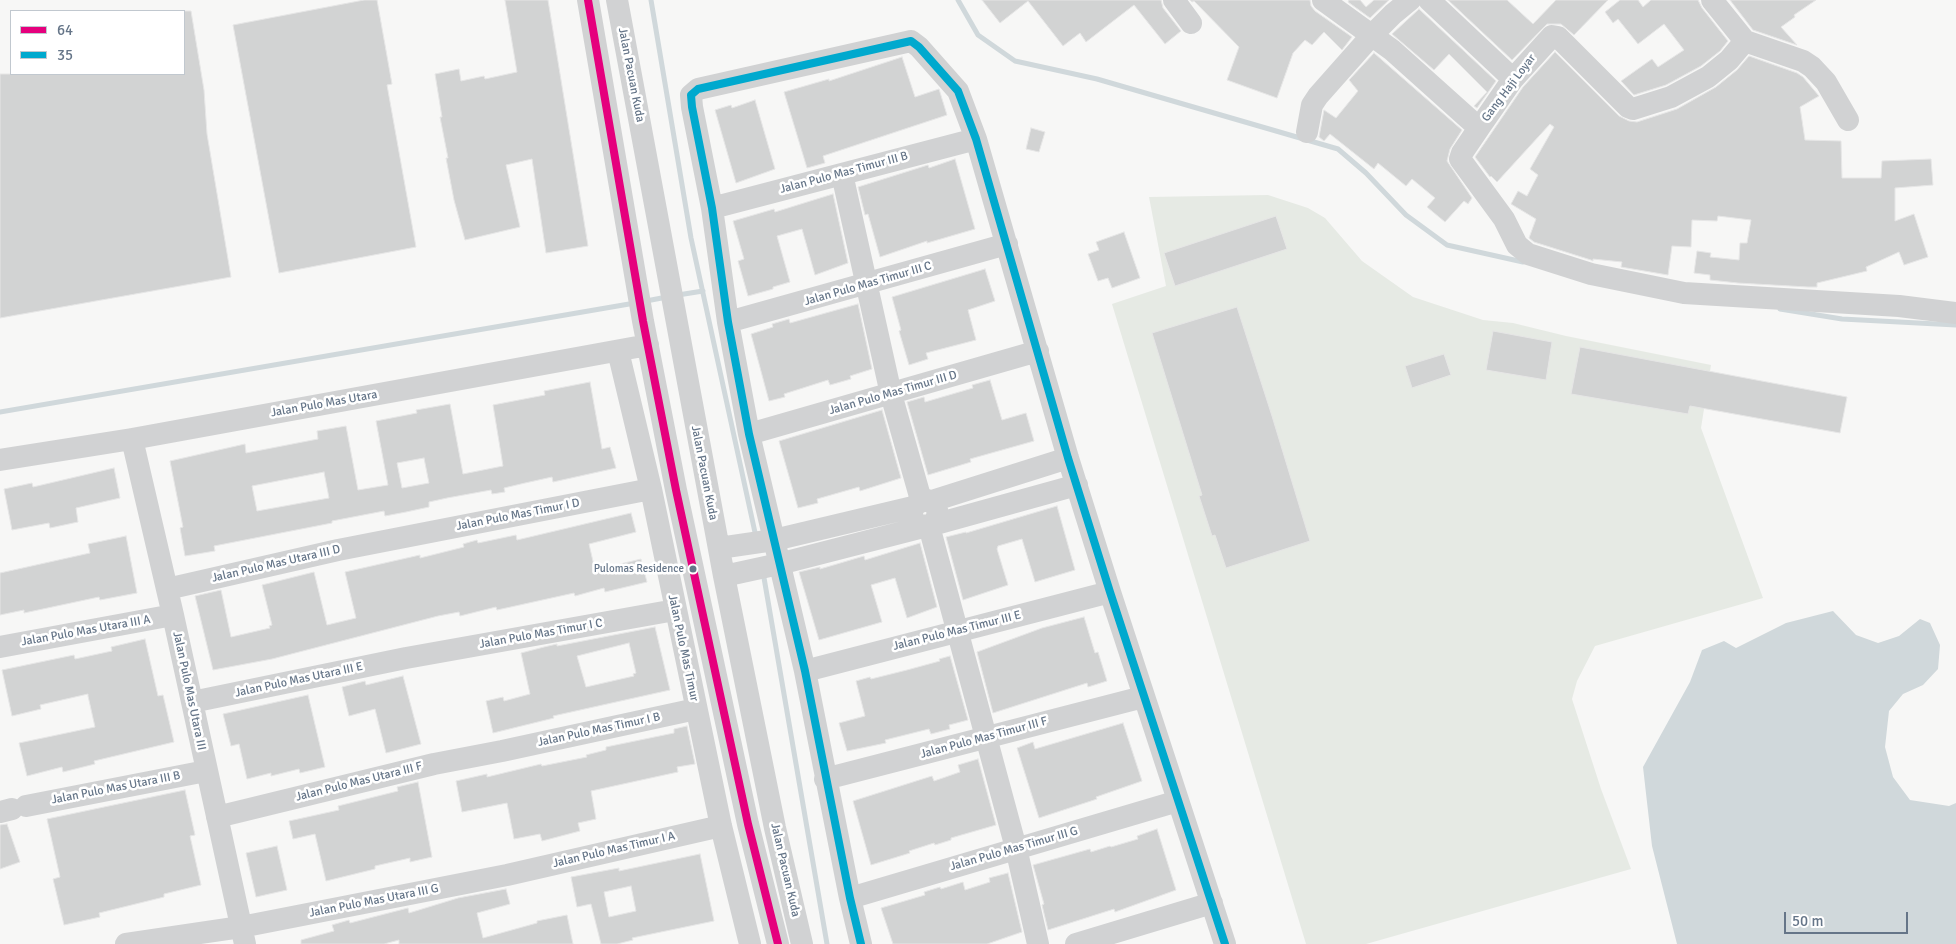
<!DOCTYPE html>
<style>
body{margin:0}
#map{position:relative;width:1956px;height:944px;overflow:hidden;background:#f7f7f6;font-family:Signika,sans-serif}
canvas{display:block}
.legend{position:absolute;left:10px;top:10px;width:175px;height:65px;box-sizing:border-box;background:#fff;border:1px solid #c1c8cf;margin:0;padding:6px 9px;list-style:none;font-size:15px;color:#657588}
.legend li{display:flex;align-items:center;gap:10px;height:25px}
.legend b{width:25px;border:1px solid #c1c8cf}
.scale{position:absolute;left:1784px;top:912px;width:124px;height:22px;box-sizing:border-box;border:2px solid #657588;border-top:0;padding-left:6px;font-size:15px;line-height:18px;white-space:nowrap;color:#657588;-webkit-text-stroke:4px #fff;paint-order:stroke}
</style>
<div id="map">
<canvas width="1956" height="944"></canvas>
<ul class="legend">
<li><b style="height:6px;background:#e5007d"></b>64</li>
<li><b style="height:6px;background:#00a9ce"></b>35</li>
</ul>
<div class="scale">50 m</div>
</div>
<script>
const ctx = document.querySelector('canvas').getContext('2d');
ctx.lineJoin = 'round';
function fill(path, color) {
  ctx.fillStyle = color;
  ctx.fill(path, 'evenodd');
}
function poly(rows) {
  const path = new Path2D();
  for (const r of rows) {
    path.moveTo(r[0], r[1]);
    for (let i = 2; i < r.length; i += 2) path.lineTo(r[i], r[i + 1]);
  }
  return path;
}
function trace(path, color, width, dash) {
  ctx.strokeStyle = color;
  ctx.lineWidth = width;
  ctx.lineCap = dash ? 'butt' : 'round';
  ctx.setLineDash(dash || []);
  ctx.stroke(path);
}
function drawText(font, color, halo, rows, align = 'center') {
  ctx.font = font + ' Signika,sans-serif';
  ctx.lineWidth = 5;
  ctx.setLineDash([]);
  ctx.textBaseline = 'middle';
  ctx.strokeStyle = halo;
  ctx.fillStyle = color;
  for (const [text, x, y, turn = 0] of rows) {
    ctx.save();
    ctx.translate(x, y);
    ctx.rotate((+turn || 0) * Math.PI / 180);
    ctx.textAlign = isNaN(turn) ? turn : align;
    if (halo) ctx.strokeText(text, 0, 0);
    ctx.fillText(text, 0, 0);
    ctx.restore();
  }
}
const green = poly([
 [1268,195,1308,208,1325,218,1362,261,1413,297,1483,320,1513,323,1566,336,1711,365,1701,428,1763,598,1595,646,1577,681,1572,699,1601,789,1631,869,1366,944,1306,944,1112,304,1166,286,1149,197]
]);
const water = poly([
 [1833,611,1856,635,1878,643,1899,636,1920,619,1930,623,1940,645,1938,669,1923,685,1903,694,1889,711,1885,747,1893,777,1910,800,1949,806,1956,803,1956,944,1677,944,1652,846,1643,767,1690,682,1702,650,1724,641,1736,648,1786,623]
]);
const stream = poly([
 [651,0,691,238,756,537],
 [958,0,978,35,1015,61,1097,79,1338,149,1366,173,1406,215,1447,245,1523,262],
 [678,295,703,291],
 [646,301,667,297],
 [1780,309,1842,319,1956,325],
 [0,412,635,303],
 [763,572,827,944]
]);
const building = poly([
 [364,0,377,0,392,84,387,85,416,247,279,273,233,25,364,0],
 [505,0,548,0,588,246,546,253,532,159,506,165,520,227,465,240,454,200,446,158,448,158,440,117,442,117,435,74,459,69,461,81,484,76,485,79,517,72,505,0],
 [982,0,1161,0,1163,8,1181,31,1165,44,1134,5,1086,42,1080,33,1063,46,1028,1,1000,23,982,0],
 [1190,0,1310,0,1311,6,1315,11,1352,37,1342,50,1324,32,1312,45,1305,40,1293,53,1277,98,1227,80,1239,47,1194,1,1192,2,1190,0],
 [1349,0,1360,0,1366,7,1374,0,1389,0,1370,18,1348,2,1349,0],
 [1448,0,1507,0,1533,24,1556,0,1608,0,1574,35,1561,24,1547,24,1512,60,1448,0],
 [1620,0,1638,0,1643,7,1651,0,1698,0,1702,8,1728,41,1720,51,1701,66,1666,85,1634,95,1621,81,1652,59,1658,67,1684,50,1664,24,1638,44,1618,19,1613,23,1605,12,1620,0],
 [1730,0,1816,0,1794,15,1795,17,1781,27,1797,45,1753,30,1730,0],
 [1419,9,1496,81,1477,108,1474,106,1487,92,1449,54,1434,70,1392,34,1419,9],
 [184,11,191,11,204,90,207,134,231,277,0,318,0,74,184,74,184,11],
 [1555,52,1619,116,1629,121,1637,122,1677,109,1716,87,1737,70,1749,56,1797,73,1803,77,1819,96,1800,107,1805,140,1841,141,1842,178,1881,178,1882,161,1931,159,1933,185,1895,188,1895,221,1914,214,1928,257,1904,265,1899,252,1866,267,1867,271,1817,283,1817,287,1808,287,1738,283,1710,280,1710,275,1694,273,1697,251,1711,253,1710,257,1739,260,1740,243,1747,243,1751,220,1718,216,1717,221,1692,220,1691,247,1672,246,1668,275,1621,267,1622,262,1593,259,1593,261,1591,260,1534,242,1529,238,1536,219,1511,204,1518,191,1527,196,1538,175,1530,169,1554,127,1550,124,1497,182,1491,176,1490,177,1475,157,1523,87,1555,52],
 [1374,53,1462,130,1450,149,1447,161,1472,198,1468,204,1464,201,1445,222,1427,207,1435,198,1412,179,1406,186,1378,163,1374,169,1330,134,1324,141,1319,137,1324,110,1336,118,1358,91,1349,80,1374,53],
 [902,57,915,97,939,89,947,115,823,156,825,163,807,168,784,92,829,79,829,81,902,57],
 [755,100,775,169,736,183,715,110,731,105,732,108,755,100],
 [1031,128,1045,132,1039,152,1026,149,1031,128],
 [955,159,975,229,927,243,927,241,880,257,868,214,865,215,858,187,928,165,929,168,955,159],
 [833,194,848,263,815,275,802,229,777,236,790,282,773,287,773,289,748,296,738,261,744,259,733,221,774,209,775,212,833,194],
 [1276,216,1287,249,1175,286,1164,253,1276,216],
 [1124,232,1140,278,1112,288,1108,278,1098,281,1088,254,1099,250,1096,242,1124,232],
 [985,269,995,301,968,310,976,340,926,353,928,359,909,365,899,331,901,330,892,297,985,269],
 [858,304,872,369,850,376,851,379,830,385,828,380,784,394,785,397,769,401,751,334,773,327,772,324,789,319,790,323,858,304],
 [1237,307,1272,416,1310,541,1226,568,1215,535,1212,536,1199,496,1202,495,1152,333,1237,307],
 [1493,331,1552,342,1546,380,1486,370,1493,331],
 [1580,347,1847,397,1840,433,1690,406,1688,414,1571,394,1580,347],
 [1444,354,1451,375,1412,388,1405,366,1444,354],
 [990,380,1002,420,1026,413,1034,441,970,459,971,462,928,475,907,402,924,397,925,402,973,388,972,385,990,380],
 [590,382,602,449,610,447,616,468,553,482,552,477,525,483,504,488,505,492,492,494,491,490,447,498,429,502,429,507,406,512,385,516,384,511,332,521,332,523,214,546,215,551,185,556,180,528,183,527,170,461,245,444,246,453,318,439,317,431,346,426,358,490,388,485,376,421,417,413,416,410,450,404,463,474,503,466,493,405,545,395,544,391,590,382],
 [424,458,429,483,402,488,397,463,424,458],
 [324,472,329,498,257,511,252,486,324,472],
 [882,410,901,478,860,491,859,487,817,499,818,503,798,508,779,441,882,410],
 [114,468,120,498,76,508,78,522,50,528,49,523,12,530,4,489,32,483,33,487,114,468],
 [1057,506,1075,570,1035,582,1022,539,998,546,997,549,1008,585,963,600,946,537,966,532,966,533,1057,506],
 [631,513,636,532,589,544,595,570,641,559,647,582,605,592,604,588,575,596,574,593,497,610,496,607,460,616,459,612,438,616,272,659,213,670,195,596,221,590,231,637,270,628,269,626,272,625,262,585,314,572,327,625,356,618,345,572,420,555,420,558,464,547,463,544,477,540,478,543,516,535,517,540,631,513],
 [126,536,137,593,100,600,99,597,24,613,24,610,0,615,0,573,90,553,88,544,126,536],
 [920,543,937,607,907,618,895,578,871,585,882,622,819,640,799,572,820,567,820,569,864,556,865,560,920,543],
 [1084,617,1095,653,1098,652,1107,681,1088,687,1087,683,993,713,977,652,1042,628,1084,617],
 [655,627,670,690,553,716,554,718,493,733,486,701,503,697,504,701,530,694,521,653,544,647,557,644,557,646,655,627],
 [629,643,636,673,633,674,634,676,586,687,577,656,629,643],
 [145,639,158,696,163,695,174,742,94,761,95,764,63,772,62,767,27,776,19,743,95,727,88,696,88,694,40,705,41,709,12,716,2,670,74,655,75,659,112,651,111,647,145,639],
 [950,656,968,720,949,725,950,729,931,734,929,729,885,740,886,743,847,751,839,723,865,716,856,681,870,677,871,679,907,670,940,661,939,659,950,656],
 [403,676,421,744,386,753,375,709,349,716,342,687,365,681,366,685,403,676],
 [308,695,325,767,300,773,299,769,271,776,271,773,247,779,239,744,231,746,223,714,308,695],
 [1123,723,1142,781,1096,797,1097,799,1039,818,1017,748,1033,742,1035,749,1123,723],
 [687,726,695,764,677,767,678,772,591,791,596,819,578,823,580,831,542,841,540,834,514,839,507,803,462,812,456,781,487,774,487,777,541,764,542,766,587,757,586,755,606,750,606,747,674,733,674,729,687,726],
 [978,759,996,825,951,838,951,840,935,845,934,843,909,851,910,853,871,865,853,801,932,776,934,781,960,772,958,765,978,759],
 [418,782,432,857,410,862,410,858,375,866,375,869,326,881,315,834,293,839,289,821,339,810,338,806,398,791,397,787,418,782],
 [185,790,195,835,190,836,201,885,164,894,164,897,99,913,100,917,64,925,53,879,60,877,47,819,185,790],
 [7,824,20,862,0,869,0,825,7,824],
 [1157,829,1176,890,1115,912,1114,909,1048,930,1042,905,1044,904,1033,865,1090,849,1091,852,1110,846,1111,847,1138,839,1137,836,1157,829],
 [277,846,287,890,256,897,246,853,277,846],
 [700,854,714,921,632,938,633,940,617,944,601,944,591,904,577,907,571,877,619,868,619,871,700,854],
 [631,886,636,911,609,917,604,892,631,886],
 [1008,873,1022,932,987,944,893,944,881,908,925,895,924,892,940,887,941,889,963,882,965,890,990,882,989,878,1008,873],
 [506,889,510,904,477,913,483,938,537,923,537,921,567,915,573,944,399,944,399,940,384,944,301,944,301,940,334,931,332,925,349,920,350,923,408,908,409,913,458,898,506,889]
]);
const minor = poly([
 [588,0,643,321,676,490,748,824,778,944],
 [617,0,724,576,775,828,802,944],
 [1174,0,1191,23],
 [1323,0,1392,50,1479,128,1513,79,1552,36,1558,37,1628,107,1633,109,1671,97,1708,77,1729,60,1745,41],
 [1429,0,1513,79],
 [1712,0,1745,41,1803,61,1812,67,1826,82,1848,120],
 [1479,128,1462,153,1460,159,1504,219,1517,245,1528,254,1591,274,1684,293,1899,306,1956,313],
 [1307,132,1312,105,1318,96,1372,35,1393,14,1410,0],
 [842,174,891,394,921,500],
 [712,208,976,139],
 [728,322,1007,244],
 [618,351,651,489,721,826,750,944],
 [749,434,1038,351],
 [132,439,173,615,245,944],
 [0,460,132,439,648,345],
 [932,501,1068,458],
 [933,524,938,515,936,505,927,500,917,503,911,512,914,522,918,525,929,526,1077,485],
 [929,526,1016,848,1038,944],
 [719,548,774,540,913,507],
 [724,576,779,564,923,527],
 [167,589,338,550,651,489],
 [0,647,173,615],
 [805,671,1110,592],
 [192,702,406,658,675,610],
 [825,779,1143,697],
 [26,806,206,771],
 [0,812,12,809],
 [217,817,434,764,502,751,696,709],
 [850,898,1178,801],
 [126,944,241,927,507,875,721,826],
 [861,944,850,898,805,671,749,434,728,322,712,208,692,107,691,95,698,89,911,41,919,47,958,91,976,139,1068,458,1110,592,1225,944],
 [1076,944,1212,903]
]);
const bus1 = poly([
 [588,0,643,321,676,490,748,824,778,944]
]);
const bus2 = poly([
 [861,944,850,898,805,671,749,434,728,322,712,208,692,107,691,95,698,89,911,41,919,47,958,91,976,139,1068,458,1110,592,1225,944]
]);
const markers = [
 [693,569,4.5,"#657588"]
];
const busNames = [
 ["Pulomas Residence",684,569]
];
const streetNames = [
 ["Jalan Pacuan Kuda",631,75,79],
 ["Gang Haji Loyar",1509,88,-53],
 ["Jalan Pulo Mas Timur III B",844,173,-15],
 ["Jalan Pulo Mas Timur III C",868,284,-16],
 ["Jalan Pulo Mas Timur III D",893,393,-16],
 ["Jalan Pulo Mas Utara",324,404,-10],
 ["Jalan Pacuan Kuda",704,473,79],
 ["Jalan Pulo Mas Timur I D",518,515,-11],
 ["Jalan Pulo Mas Utara III D",276,564,-13],
 ["Jalan Pulo Mas Utara III A",86,631,-10],
 ["Jalan Pulo Mas Timur III E",957,631,-14],
 ["Jalan Pulo Mas Timur I C",541,634,-10],
 ["Jalan Pulo Mas Timur",683,648,78],
 ["Jalan Pulo Mas Utara III E",299,680,-12],
 ["Jalan Pulo Mas Utara III",189,691,78],
 ["Jalan Pulo Mas Timur I B",599,730,-12],
 ["Jalan Pulo Mas Timur III F",984,738,-15],
 ["Jalan Pulo Mas Utara III F",359,782,-14],
 ["Jalan Pulo Mas Utara III B",116,788,-11],
 ["Jalan Pulo Mas Timur III G",1014,849,-16],
 ["Jalan Pulo Mas Timur I A",614,850,-13],
 ["Jalan Pacuan Kuda",785,870,77],
 ["Jalan Pulo Mas Utara III G",374,901,-11]
];
fill(green, '#e6eae4');
fill(water, '#d0d8db');
trace(stream, '#d0d8db', 5);
fill(building, '#d2d3d3');
trace(building, '#e6e6e6', 1);
trace(minor, '#d1d2d3', 22);
trace(bus1, '#e5007d', 8);
trace(bus2, '#00a9ce', 8);
for (const [x, y, r, color] of markers) {
  const dot = new Path2D();
  dot.arc(x, y, r, 0, 2 * Math.PI);
  ctx.fillStyle = color;
  ctx.fill(dot);
  trace(dot, '#fff', 2);
}
drawText('11px', '#657588', '#fff', busNames, 'right');
drawText('12px', '#657588', '#fff', streetNames);
</script>
